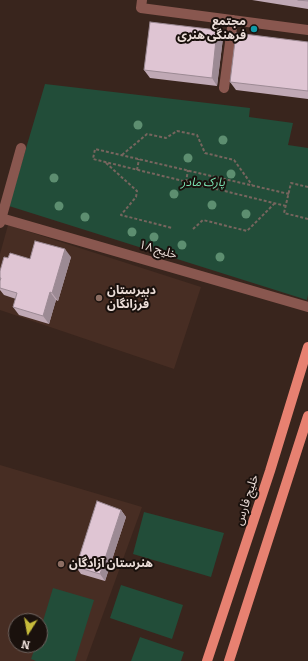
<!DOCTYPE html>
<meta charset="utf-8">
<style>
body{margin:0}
#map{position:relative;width:308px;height:661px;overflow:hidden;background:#39251d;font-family:Bitter,serif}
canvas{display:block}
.north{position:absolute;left:8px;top:613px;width:40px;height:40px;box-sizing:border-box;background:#1a110d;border:1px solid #6e635f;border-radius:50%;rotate:191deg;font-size:11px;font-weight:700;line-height:16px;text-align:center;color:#ecded9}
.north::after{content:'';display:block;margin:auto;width:14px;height:18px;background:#c7bb3b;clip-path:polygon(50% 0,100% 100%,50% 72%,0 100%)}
</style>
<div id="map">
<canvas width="308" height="661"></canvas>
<div class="north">N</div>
</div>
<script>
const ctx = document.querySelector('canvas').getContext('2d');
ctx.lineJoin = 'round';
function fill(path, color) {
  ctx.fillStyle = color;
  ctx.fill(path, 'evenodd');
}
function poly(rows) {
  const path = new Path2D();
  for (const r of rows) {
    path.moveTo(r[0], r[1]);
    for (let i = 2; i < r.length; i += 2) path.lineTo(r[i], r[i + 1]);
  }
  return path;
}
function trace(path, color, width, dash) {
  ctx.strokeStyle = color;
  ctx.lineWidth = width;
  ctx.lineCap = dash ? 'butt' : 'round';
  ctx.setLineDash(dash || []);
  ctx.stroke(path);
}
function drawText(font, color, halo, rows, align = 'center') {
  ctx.font = font + ' Bitter,"Noto Sans Arabic",serif';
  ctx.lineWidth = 4;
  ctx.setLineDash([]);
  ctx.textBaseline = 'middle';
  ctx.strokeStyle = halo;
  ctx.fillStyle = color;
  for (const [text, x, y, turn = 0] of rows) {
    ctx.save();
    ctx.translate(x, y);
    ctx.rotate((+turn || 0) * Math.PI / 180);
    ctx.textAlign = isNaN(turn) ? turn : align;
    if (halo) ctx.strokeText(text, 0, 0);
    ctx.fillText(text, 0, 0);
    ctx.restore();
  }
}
const built = poly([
 [8,225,201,287,174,369,0,310,0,254],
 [0,465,142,507,86,661,0,661],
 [16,621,40,621,40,645,16,645]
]);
const green = poly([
 [45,84,250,108,249,117,293,123,288,145,308,148,308,295,307,300,9,206],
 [144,512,224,533,211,577,133,554],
 [121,585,183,605,172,639,110,618],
 [53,588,94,600,75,661,36,661,31,659,36,645,40,645,40,631],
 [140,637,184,652,181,661,131,661]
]);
const path = poly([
 [122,155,147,134,166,138,177,131,197,135,205,153,234,160,252,185],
 [106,163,137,191,136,197,121,215,172,228],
 [137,170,139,159],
 [186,182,188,170],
 [308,187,291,183,284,213,308,219],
 [286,206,93,159,95,149,289,194],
 [193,229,203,220,247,231,275,203]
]);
const minor = poly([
 [142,0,141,8,308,30],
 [224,88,233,20],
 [1,218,308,307],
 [0,223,21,148]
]);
const major = poly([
 [207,661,270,471,308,347],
 [229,661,308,416]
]);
const trees = [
 [138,125],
 [223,140],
 [188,158],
 [231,174],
 [54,178],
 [174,194],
 [212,205],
 [59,206],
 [246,214],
 [85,217],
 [132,232],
 [154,237],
 [182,245],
 [220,257]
];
const wall = poly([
 [252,0,308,0,308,9],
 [217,30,223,38,217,86,150,78,144,70],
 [308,42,308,99,236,90,230,82],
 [71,257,58,301,56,300,49,324,19,315,13,307,16,299,4,295,0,290,0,271,30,259],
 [121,510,126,517,105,581,81,574,76,567]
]);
const shadedWall = poly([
 [217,30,223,38,217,86,212,78],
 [65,249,71,257,58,301,52,293],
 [50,292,56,300,49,324,43,316],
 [121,510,126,517,105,581,100,574]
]);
const building = poly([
 [298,0,308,0,308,1,298,0],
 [150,22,217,30,212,78,144,70,150,22],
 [236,33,308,42,308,91,230,82,236,33],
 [35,241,65,249,52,293,50,292,43,316,13,307,17,293,0,288,0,281,1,278,0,278,0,271,4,257,8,258,10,253,30,259,35,241],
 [97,501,121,510,100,574,76,567,97,501]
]);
const markers = [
 [254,29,4,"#0f9aa8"],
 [99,298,4,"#8d6e63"],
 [61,564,4,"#8d6e63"]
];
const poiNames = [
 ["مجتمع",246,22,"right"],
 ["فرهنگی هنری",246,36,"right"],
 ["دبیرستان",107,291],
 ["فرزانگان",107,305],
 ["هنرستان آزادگان",69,564]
];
const parkNames = [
 ["پارک مادر",203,183]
];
const streetNames = [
 ["خلیج ۱۸",158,250,16],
 ["خلیج فارس",247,500,-72]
];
fill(built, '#472d23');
fill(green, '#224d39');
trace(path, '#77655e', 2, [3, 2]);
trace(minor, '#89574f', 10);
trace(major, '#e78171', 10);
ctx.fillStyle = '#5d8e70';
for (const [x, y] of trees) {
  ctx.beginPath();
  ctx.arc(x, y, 4.5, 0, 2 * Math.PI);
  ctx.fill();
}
fill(wall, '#c0a9b5');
fill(shadedWall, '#9c8a94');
fill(building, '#dfc5d3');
trace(building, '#9c8a94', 1);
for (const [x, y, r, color] of markers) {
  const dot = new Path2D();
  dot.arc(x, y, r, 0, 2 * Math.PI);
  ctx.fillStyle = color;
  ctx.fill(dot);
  trace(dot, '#1a110d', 1.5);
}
drawText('bold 12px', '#ecded9', '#1a110d', poiNames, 'left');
drawText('italic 12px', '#7ae4b3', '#1a110d', parkNames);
drawText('12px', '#ecded9', '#1a110d', streetNames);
</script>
